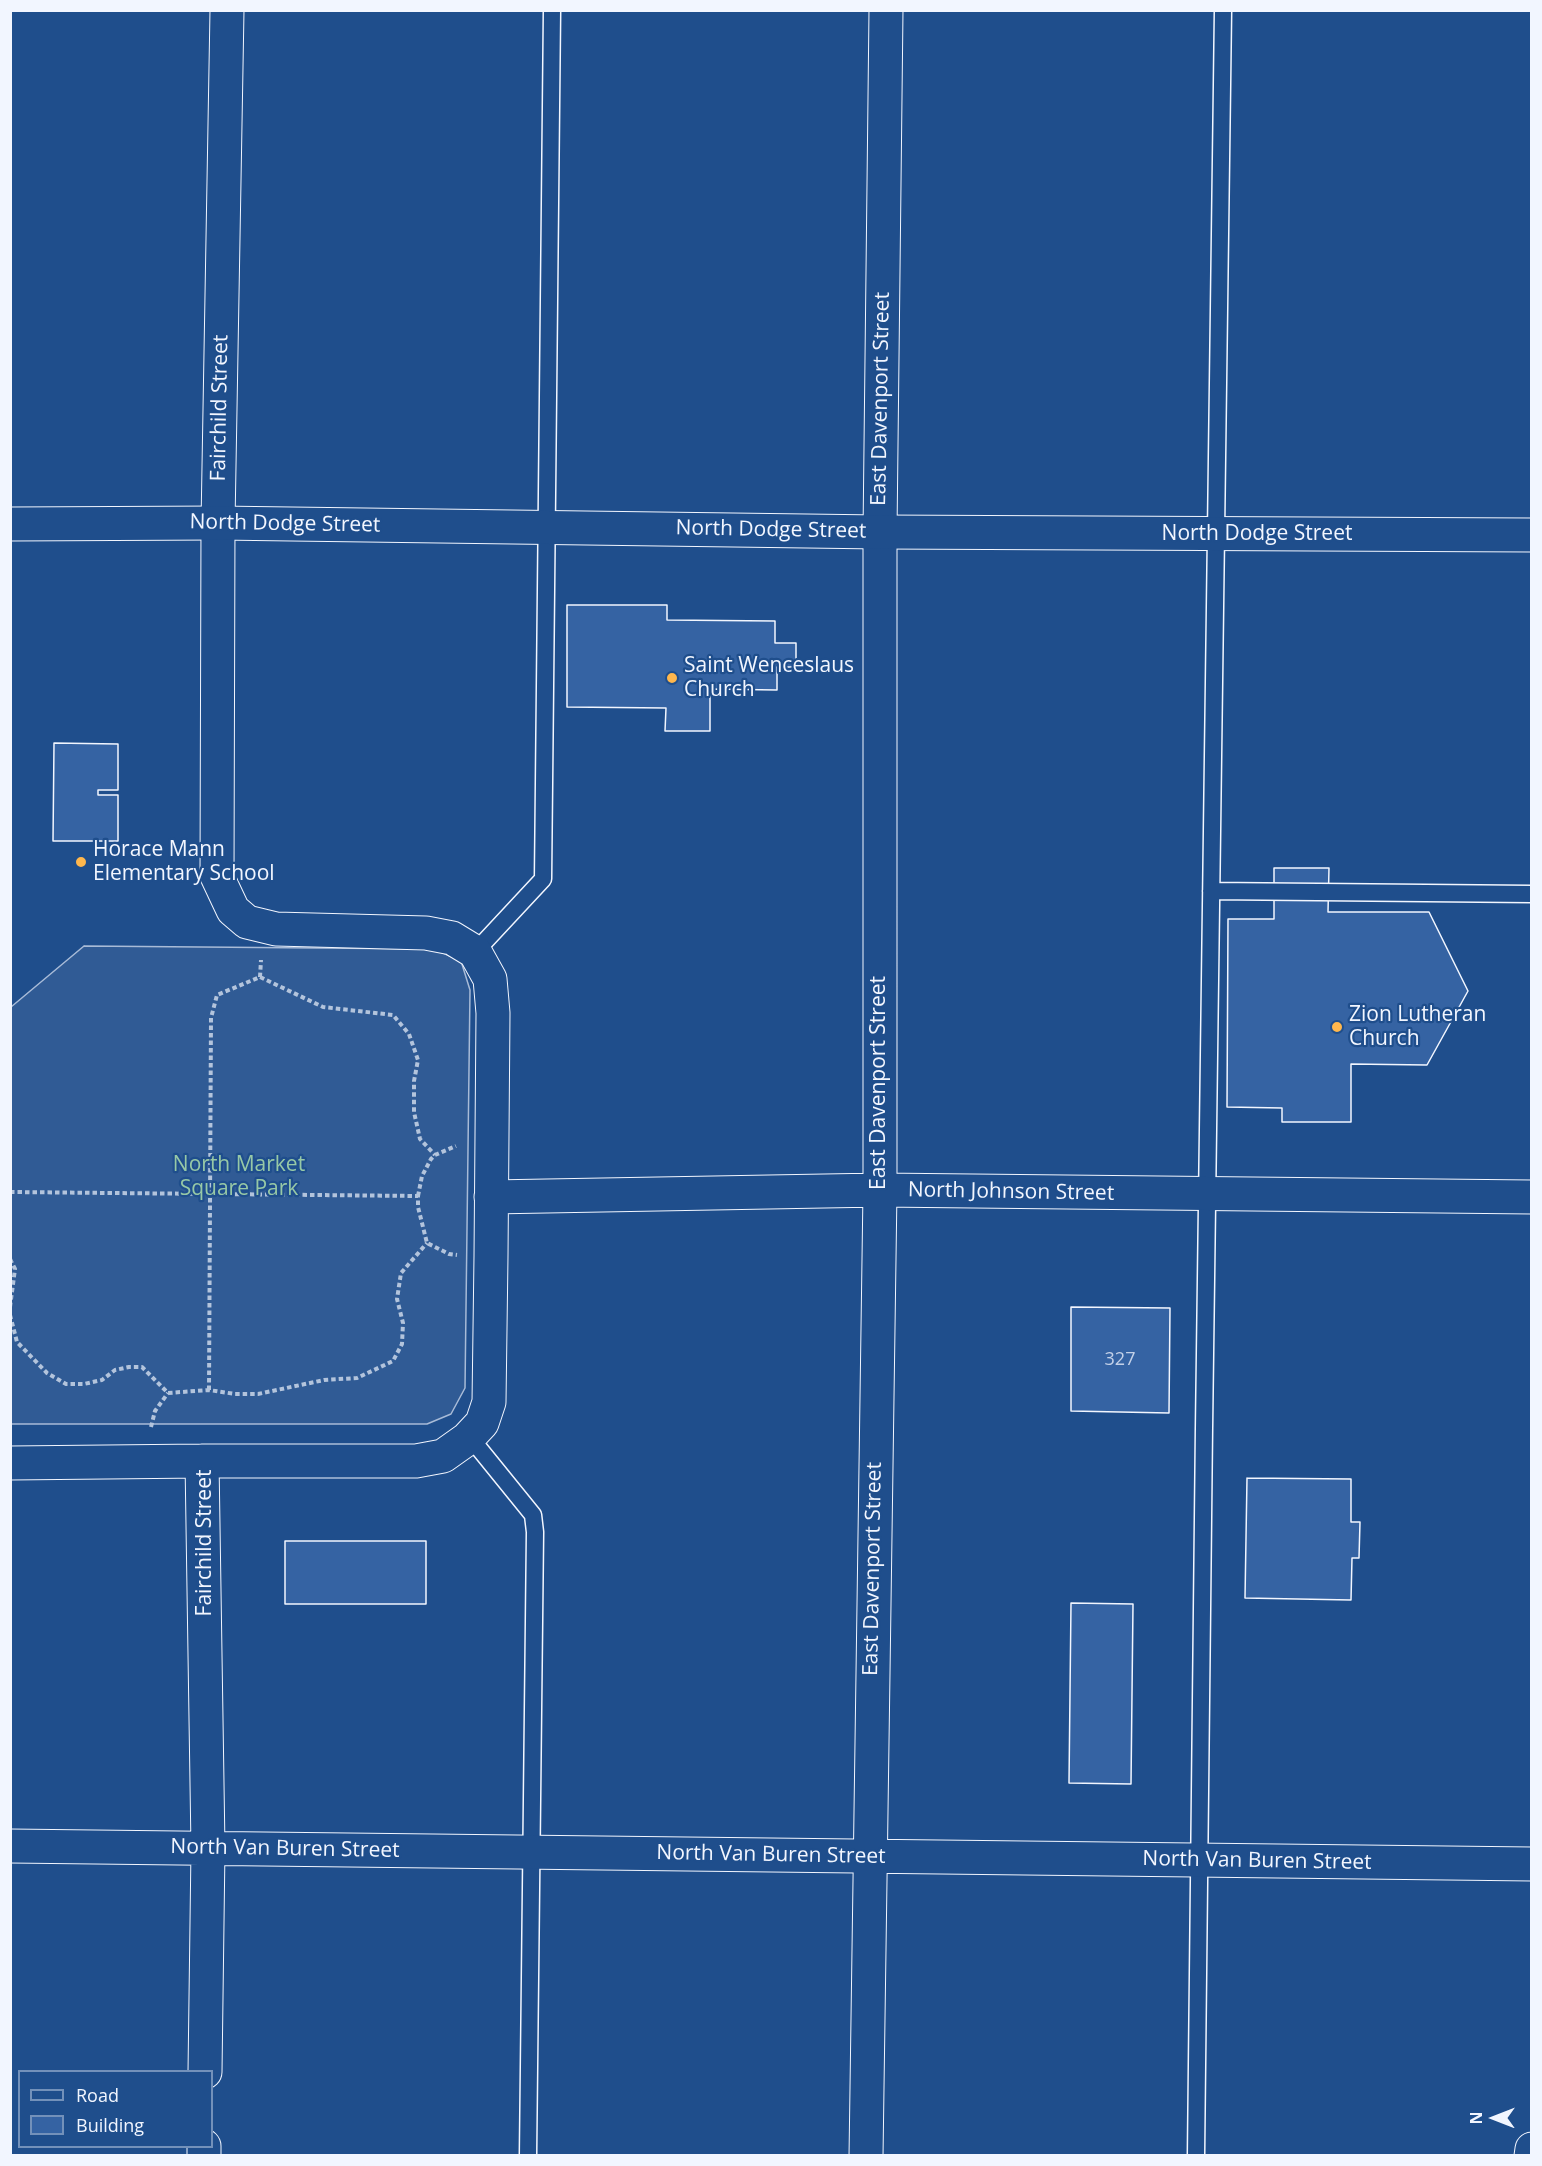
<!DOCTYPE html>
<style>
body{margin:0}
#map{position:relative;width:1542px;height:2166px;overflow:hidden;background:#1f4e8c;font-family:"Open Sans",sans-serif}
canvas{display:block}
.frame{position:absolute;inset:0;border:12px solid #f2f6ff;pointer-events:none}
.legend{position:absolute;left:18px;top:2070px;width:195px;height:78px;box-sizing:border-box;background:#1f4e8c;border:2px solid #7391ba;margin:0;padding:8px 10px;list-style:none;font-size:18px;color:#f2f6ff}
.legend li{display:flex;align-items:center;gap:12px;height:30px}
.legend b{width:30px;border:2px solid #7391ba}
.north{position:absolute;left:1464px;top:2088px;width:60px;height:60px;-webkit-text-stroke:4px #1f4e8c;paint-order:stroke;rotate:270deg;font-size:16px;font-weight:700;line-height:24px;text-align:center;color:#f2f6ff}
.north::after{content:'';display:block;margin:auto;width:21px;height:27px;background:#f2f6ff;clip-path:polygon(50% 0,100% 100%,50% 72%,0 100%)}
</style>
<div id="map">
<canvas width="1542" height="2166"></canvas>
<div class="frame"></div>
<ul class="legend">
<li><b style="height:8px;background:#1f4e8c"></b>Road</li>
<li><b style="height:16px;background:#3563a3"></b>Building</li>
</ul>
<div class="north">N</div>
</div>
<script>
const ctx = document.querySelector('canvas').getContext('2d');
ctx.lineJoin = 'round';
function fill(path, color) {
  ctx.fillStyle = color;
  ctx.fill(path, 'evenodd');
}
function poly(rows) {
  const path = new Path2D();
  for (const r of rows) {
    path.moveTo(r[0], r[1]);
    for (let i = 2; i < r.length; i += 2) path.lineTo(r[i], r[i + 1]);
  }
  return path;
}
function trace(path, color, width, dash) {
  ctx.strokeStyle = color;
  ctx.lineWidth = width;
  ctx.lineCap = dash ? 'butt' : 'round';
  ctx.setLineDash(dash || []);
  ctx.stroke(path);
}
function drawText(font, color, halo, rows, align = 'center') {
  ctx.font = font + ' "Open Sans",sans-serif';
  ctx.lineWidth = 4.5;
  ctx.setLineDash([]);
  ctx.textBaseline = 'middle';
  ctx.strokeStyle = halo;
  ctx.fillStyle = color;
  for (const [text, x, y, turn = 0] of rows) {
    ctx.save();
    ctx.translate(x, y);
    ctx.rotate((+turn || 0) * Math.PI / 180);
    ctx.textAlign = isNaN(turn) ? turn : align;
    if (halo) ctx.strokeText(text, 0, 0);
    ctx.fillText(text, 0, 0);
    ctx.restore();
  }
}
const built = poly([
 [84,946,434,949,461,961,470,990,465,1388,451,1414,427,1424,11,1424,11,1007,84,946]
]);
const building = poly([
 [567,605,667,605,667,620,775,621,775,643,796,643,796,667,777,667,777,690,710,689,710,731,665,731,666,708,567,707,567,605],
 [54,743,118,744,118,790,98,790,98,795,118,795,118,841,53,841,54,743],
 [1274,868,1329,868,1328,912,1429,912,1468,991,1427,1065,1351,1064,1351,1122,1282,1122,1282,1108,1227,1107,1228,919,1274,919,1274,868],
 [1071,1307,1170,1308,1169,1413,1071,1411,1071,1307],
 [1247,1478,1351,1479,1351,1522,1360,1522,1359,1558,1352,1558,1351,1600,1245,1598,1247,1478],
 [285,1541,426,1541,426,1604,285,1604,285,1541],
 [1071,1603,1133,1604,1131,1784,1069,1783,1071,1603]
]);
const path = poly([
 [260,977,261,960],
 [10,1192,418,1196,418,1207,427,1243,449,1254,457,1255],
 [418,1196,422,1176,431,1159,435,1155,456,1146],
 [10,1259,15,1269,10,1307],
 [10,1315,17,1342,47,1373,66,1384,84,1384,102,1380,115,1370,129,1367,142,1367,168,1393,209,1390,235,1394,258,1394,324,1380,357,1378,393,1361,402,1344,403,1323,397,1299,401,1273,427,1243],
 [209,1390,211,1018,217,995,260,977,323,1007,393,1015,409,1034,418,1060,414,1081,414,1112,420,1139,435,1155],
 [151,1427,155,1411,168,1393]
]);
const service = poly([
 [1211,891,1532,894],
 [475,952,543,879,552,10],
 [469,1436,533,1515,535,1532,528,2156],
 [1196,2156,1204,1427,1223,10]
]);
const minor = poly([
 [491,1197,880,1190,1532,1197],
 [10,1463,202,1461],
 [10,1846,1532,1864],
 [205,2072,208,1848,202,1461,416,1461,443,1456,467,1439,482,1423,489,1402,491,1256,493,1013,490,979,475,952,452,938,426,933,276,929,247,922,233,910,217,876,218,523,227,10],
 [204,2156,204,2146],
 [866,2156,880,1190,880,532,886,10],
 [1531,2156,1532,2149]
]);
const primary = poly([
 [10,524,218,523,880,532,1532,535]
]);
const markers = [
 [672,678,6,"#ffb74d"],
 [81,862,6,"#ffb74d"],
 [1337,1027,6,"#ffb74d"]
];
const numberNames = [
 ["327",1120,1360]
];
const streetNames = [
 ["East Davenport Street",881,399,-89],
 ["Fairchild Street",220,408,-89],
 ["North Dodge Street",285,524,1],
 ["North Dodge Street",771,530,1],
 ["North Dodge Street",1257,534],
 ["East Davenport Street",879,1083,-90],
 ["North Johnson Street",1011,1192,1],
 ["Fairchild Street",205,1543,-90],
 ["East Davenport Street",873,1569,-89],
 ["North Van Buren Street",285,1849,1],
 ["North Van Buren Street",771,1855,1],
 ["North Van Buren Street",1257,1861,1]
];
const poiNames = [
 ["Saint Wenceslaus",684,666],
 ["Church",684,690],
 ["Horace Mann",93,850],
 ["Elementary School",93,874],
 ["Zion Lutheran",1349,1015],
 ["Church",1349,1039]
];
const parkNames = [
 ["North Market",239,1165],
 ["Square Park",239,1189]
];
fill(built, '#305b95');
trace(built, '#a8bbd7', 1.5);
fill(building, '#3563a3');
trace(building, '#f2f6ff', 1.5);
trace(service, '#f2f6ff', 19);
trace(minor, '#f2f6ff', 35);
trace(primary, '#f2f6ff', 35);
trace(path, '#b3c4dc', 4, [4.5, 3]);
trace(service, '#1f4e8c', 16);
trace(minor, '#1f4e8c', 33);
trace(primary, '#1f4e8c', 33);
for (const [x, y, r, color] of markers) {
  const dot = new Path2D();
  dot.arc(x, y, r, 0, 2 * Math.PI);
  ctx.fillStyle = color;
  ctx.fill(dot);
  trace(dot, '#1f4e8c', 2);
}
drawText('18px', '#c3d1e8', null, numberNames);
drawText('21px', '#f2f6ff', '#1f4e8c', streetNames);
drawText('21px', '#f2f6ff', '#1f4e8c', poiNames, 'left');
drawText('21px', '#97c8a6', '#1f4e8c', parkNames);
</script>
